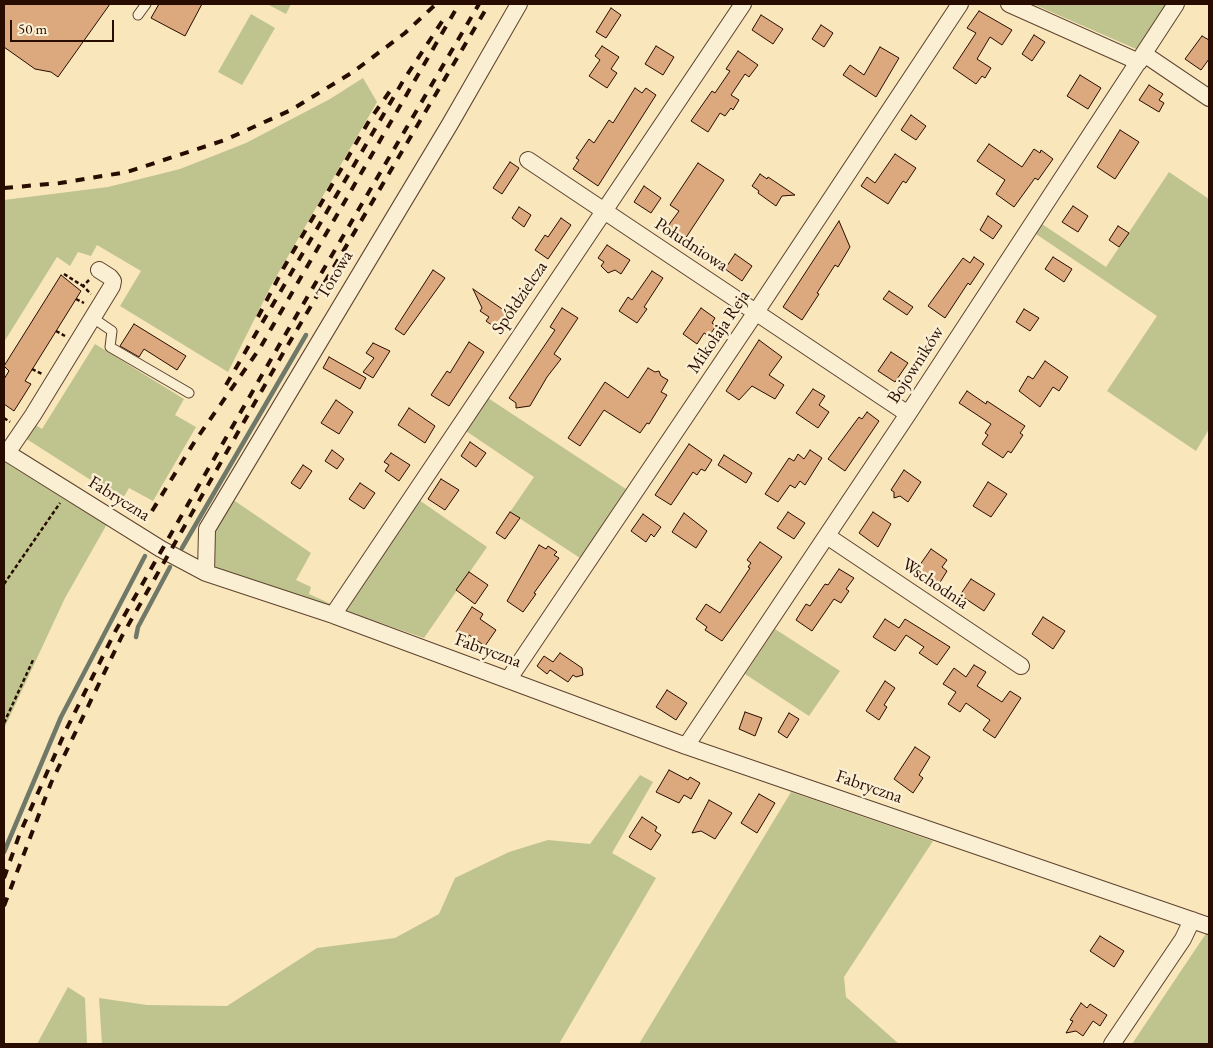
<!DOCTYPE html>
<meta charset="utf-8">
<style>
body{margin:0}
#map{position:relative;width:1213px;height:1048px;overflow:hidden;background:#f9e6bb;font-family:"EB Garamond",serif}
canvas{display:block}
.frame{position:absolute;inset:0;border:5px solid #290c00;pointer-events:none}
.scale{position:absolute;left:10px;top:20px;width:104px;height:22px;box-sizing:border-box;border:2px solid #290c00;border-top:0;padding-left:6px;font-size:15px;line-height:18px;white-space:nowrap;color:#290c00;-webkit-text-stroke:4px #fbefd3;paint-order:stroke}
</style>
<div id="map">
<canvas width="1213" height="1048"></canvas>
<div class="frame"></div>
<div class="scale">50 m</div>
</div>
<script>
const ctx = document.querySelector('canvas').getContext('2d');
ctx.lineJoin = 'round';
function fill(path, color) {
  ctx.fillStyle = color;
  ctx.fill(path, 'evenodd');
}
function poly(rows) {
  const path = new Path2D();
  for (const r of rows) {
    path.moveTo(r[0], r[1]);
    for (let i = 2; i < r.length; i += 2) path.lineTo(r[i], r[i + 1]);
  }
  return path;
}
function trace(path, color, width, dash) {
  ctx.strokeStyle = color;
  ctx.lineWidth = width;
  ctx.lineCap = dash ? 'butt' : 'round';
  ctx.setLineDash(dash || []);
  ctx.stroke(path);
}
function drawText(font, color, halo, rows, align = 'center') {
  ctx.font = font + ' "EB Garamond",serif';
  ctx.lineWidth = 5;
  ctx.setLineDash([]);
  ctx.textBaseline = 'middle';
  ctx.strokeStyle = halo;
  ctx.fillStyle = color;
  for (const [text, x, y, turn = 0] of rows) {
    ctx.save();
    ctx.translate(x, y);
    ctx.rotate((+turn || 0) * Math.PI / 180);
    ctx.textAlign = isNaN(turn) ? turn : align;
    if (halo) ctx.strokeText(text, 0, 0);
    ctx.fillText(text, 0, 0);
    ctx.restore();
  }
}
const green = poly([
 [267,4,291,4,286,14],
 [1033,4,1166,4,1136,49],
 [251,14,275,28,242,85,218,72],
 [363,78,377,102,272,284,228,372,120,306,141,271,97,245,91,256,78,252,70,266,57,257,4,342,4,200,108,187,180,169,246,143,330,99],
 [1169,172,1209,199,1209,429,1196,451,1107,391,1157,316,1036,234,1042,224,1106,267],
 [95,344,184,399,175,415,196,427,153,501,129,488,122,500,25,438,34,424,42,429],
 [488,398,626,489,580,558,510,512,534,477,466,431],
 [4,461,107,524,65,598,4,729],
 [232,499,311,553,296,580,311,587,309,594,331,604,326,605,214,567,214,527],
 [419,500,487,547,424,638,346,611],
 [775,629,840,671,809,716,745,674],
 [640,775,653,782,612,853,656,878,559,1044,102,1044,99,998,147,1005,227,1006,317,948,395,938,439,914,455,878,509,852,548,840,590,844],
 [791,792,933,841,844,977,846,997,899,1044,639,1044],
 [1207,932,1209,933,1209,1044,1132,1044],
 [68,987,85,998,87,1044,37,1044]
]);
const stream = poly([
 [182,548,306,335],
 [136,637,138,627,170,567],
 [4,852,61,717,145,556]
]);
const building = poly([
 [4,4,110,4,58,77,51,72,35,69,4,47,4,4],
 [159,4,202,4,185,36,151,18,159,4],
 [611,8,621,15,606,38,596,32,611,8],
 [979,11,1012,30,1002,45,990,37,977,59,991,68,985,78,982,76,976,84,953,68,976,33,967,28,979,11],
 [761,15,783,29,773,44,752,30,761,15],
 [821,25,833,33,824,47,812,39,821,25],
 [1034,35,1045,42,1032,61,1022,54,1034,35],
 [1202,36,1209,40,1209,59,1201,70,1185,59,1202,36],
 [602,46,619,57,611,69,617,73,607,88,589,76,600,60,595,56,602,46],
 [656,46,674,57,663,75,645,64,656,46],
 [880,47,899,58,876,97,843,75,850,65,864,75,880,47],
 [738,51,758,65,749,77,745,74,731,95,739,100,733,110,731,108,725,116,720,113,708,132,691,121,712,91,715,93,730,71,726,69,738,51],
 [1080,75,1101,88,1088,109,1067,96,1080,75],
 [1149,85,1163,94,1159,100,1164,103,1159,112,1139,100,1149,85],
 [635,88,642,93,646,88,656,95,598,186,573,169,579,160,576,158,589,139,594,143,609,120,613,123,635,88],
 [911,115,926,126,916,140,901,130,911,115],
 [1120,130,1139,142,1115,179,1097,167,1120,130],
 [989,144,1022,167,1034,149,1040,153,1041,150,1053,159,1038,180,1035,178,1014,207,996,194,1005,180,977,161,989,144],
 [895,154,916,168,906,183,903,181,888,204,861,186,867,177,875,183,895,154],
 [510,162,519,168,502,194,493,188,510,162],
 [698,163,724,180,683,242,665,230,679,211,670,205,698,163],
 [760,174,767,179,768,177,795,195,782,196,776,206,758,193,759,191,752,186,760,174],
 [644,186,661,198,651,213,634,202,644,186],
 [1073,206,1088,216,1078,232,1062,222,1073,206],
 [519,207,531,215,524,227,512,218,519,207],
 [988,216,1002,226,993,239,980,230,988,216],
 [561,218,571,225,548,259,535,250,545,235,548,237,561,218],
 [839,221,850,247,838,267,835,265,817,293,819,294,802,320,783,307,839,221],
 [1118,226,1129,233,1119,247,1109,240,1118,226],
 [607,245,630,260,621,274,615,270,608,273,601,266,604,262,598,258,607,245],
 [735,254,752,266,742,281,725,269,735,254],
 [974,257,984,264,970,285,968,283,945,318,928,306,963,258,970,263,974,257],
 [1053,257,1072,269,1064,282,1045,269,1053,257],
 [433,270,445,278,404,335,395,329,433,270],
 [652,271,663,278,644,307,647,309,637,323,619,311,628,297,632,300,652,271],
 [61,275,81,291,25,381,31,384,14,411,4,404,4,379,9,371,4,366,61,275],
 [473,289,511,315,500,331,486,321,489,317,480,311,482,308,473,289],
 [889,291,913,307,907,315,883,299,889,291],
 [562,308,578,318,554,354,561,359,547,377,530,406,516,408,516,403,509,398,555,330,550,327,562,308],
 [701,308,715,318,712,323,716,326,709,336,704,333,697,344,683,334,701,308],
 [1024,309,1039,318,1030,331,1016,322,1024,309],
 [134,324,186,356,177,370,144,349,139,357,120,346,134,324],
 [759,340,782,357,769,375,784,385,775,399,752,386,739,400,726,391,759,340],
 [469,342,484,352,449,406,431,395,447,371,450,373,469,342],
 [373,343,390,351,373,378,363,372,374,358,366,353,373,343],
 [891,352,908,363,895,382,878,371,891,352],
 [329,357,366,378,360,389,323,368,329,357],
 [1045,361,1068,377,1059,391,1053,387,1040,407,1019,391,1028,376,1033,379,1045,361],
 [648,368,655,372,659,371,661,376,668,380,661,392,667,395,649,424,647,423,640,433,604,410,580,446,568,438,605,382,628,398,648,368],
 [813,389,825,396,819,405,829,412,818,428,796,413,813,389],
 [967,391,986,404,987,401,1025,426,1020,433,1023,435,1011,453,1008,451,1003,458,982,444,988,435,985,433,991,424,959,403,967,391],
 [336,400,353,412,339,434,321,423,336,400],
 [409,408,435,426,425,443,398,425,409,408],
 [867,412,879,421,845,471,828,459,859,417,862,419,867,412],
 [470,442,486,453,476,467,461,456,470,442],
 [689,444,712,460,705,471,701,469,697,475,693,472,671,505,655,495,689,444],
 [332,450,344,459,337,469,325,461,332,450],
 [810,450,822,458,805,485,800,481,795,488,790,485,778,502,765,494,789,458,794,461,798,454,804,459,810,450],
 [391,453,410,465,399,481,385,471,389,465,384,462,391,453],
 [724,455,752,473,746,483,718,465,724,455],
 [303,465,312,471,300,489,291,483,303,465],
 [904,470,921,482,908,502,900,496,894,498,894,492,891,490,904,470],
 [441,479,459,490,445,510,428,499,441,479],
 [988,482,1007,494,991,517,973,506,988,482],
 [360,483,375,493,364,509,349,499,360,483],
 [510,512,520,518,505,539,496,533,510,512],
 [788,512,805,523,794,539,777,528,788,512],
 [873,512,891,524,878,547,859,533,873,512],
 [684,513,707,531,696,548,672,532,684,513],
 [643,514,661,527,654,537,651,534,646,542,631,531,643,514],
 [760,542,782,557,722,641,705,630,707,627,696,619,706,604,720,613,750,568,748,567,751,563,747,560,760,542],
 [539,545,546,549,548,546,557,552,554,555,559,558,534,593,536,594,523,612,507,601,539,545],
 [931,549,947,560,942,567,947,571,939,584,917,569,931,549],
 [839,569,854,578,846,589,849,591,841,603,834,599,812,631,796,620,806,604,810,606,825,584,828,585,839,569],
 [469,572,488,585,475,604,456,590,469,572],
 [971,579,995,594,984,611,960,595,971,579],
 [472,607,483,614,480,619,496,630,485,646,469,635,467,639,456,632,472,607],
 [1043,617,1065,631,1053,649,1032,634,1043,617],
 [885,619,899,628,905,619,950,647,937,665,919,653,924,647,906,635,895,651,873,637,885,619],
 [560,653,582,668,583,675,576,677,573,675,568,682,550,670,547,674,537,666,544,656,553,662,560,653],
 [974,665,986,672,977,686,1002,702,1010,691,1021,698,995,738,983,730,990,720,966,703,960,712,948,704,956,692,943,684,954,668,966,677,974,665],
 [885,681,895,688,884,705,887,707,879,720,866,711,885,681],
 [667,690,687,703,676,720,656,707,667,690],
 [745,712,762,718,755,736,739,729,745,712],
 [789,713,799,719,787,738,778,732,789,713],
 [915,747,930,757,919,775,923,778,913,793,894,779,915,747],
 [669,770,688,780,690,777,700,783,691,799,684,795,679,803,656,792,669,770],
 [759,794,775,803,757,833,741,823,759,794],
 [709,800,732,813,715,839,701,831,692,833,709,800],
 [642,817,657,827,655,831,661,835,651,850,629,837,642,817],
 [1100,936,1124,951,1114,967,1090,951,1100,936],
 [1081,1003,1087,1008,1090,1004,1107,1015,1100,1026,1093,1021,1083,1036,1076,1031,1066,1033,1073,1021,1070,1020,1081,1003]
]);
const path = poly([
 [64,274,83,286],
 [89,280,83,286,91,294],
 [76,299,84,303],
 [56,331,65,336],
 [32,369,42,374],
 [4,418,10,422],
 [4,584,60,503],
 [4,723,34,658]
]);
const lane = poly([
 [138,15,146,4],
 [93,318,112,331,110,347,189,393]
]);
const street = poly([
 [1009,4,1139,62],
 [1144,54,1209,98],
 [528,160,908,414],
 [4,451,161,549,206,573,333,615,686,746,1209,926],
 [7,453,33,415,112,286,113,281,110,277,99,270],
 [827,536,1021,666],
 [206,573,207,529,450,124,519,4],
 [333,615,743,4],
 [508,680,756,312,960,4],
 [686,746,908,414,1176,4],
 [1112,1044,1183,939,1192,920]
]);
const rail = poly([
 [4,188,60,183,127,172,225,140,291,110,353,72,405,33,436,4],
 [258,317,283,269,369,121,390,91],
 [226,385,403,81,443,20],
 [152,511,195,441,260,348,459,4],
 [4,878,20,833,66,730,116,630,274,354,479,4],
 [4,906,51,783,122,636,282,355,489,4]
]);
const streetNames = [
 ["Południowa",691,245,33],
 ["Torowa",335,275,-59],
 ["Spółdzielcza",520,298,-56],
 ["Mikołaja Reja",719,332,-56],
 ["Bojowników",916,365,-57],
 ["Fabryczna",119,499,32],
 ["Wschodnia",935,584,34],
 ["Fabryczna",488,651,20],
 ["Fabryczna",869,787,19]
];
fill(green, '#bfc48e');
trace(stream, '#707867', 4.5);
fill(building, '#dca97e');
trace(building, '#290c00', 1);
trace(lane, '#5d422f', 11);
trace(street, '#5d422f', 18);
trace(path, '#290c00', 2.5, [4, 2.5]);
trace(lane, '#fbefd3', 9);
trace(street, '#fbefd3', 16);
trace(rail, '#290c00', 4, [9, 9]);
drawText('18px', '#290c00', '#fbefd3', streetNames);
</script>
